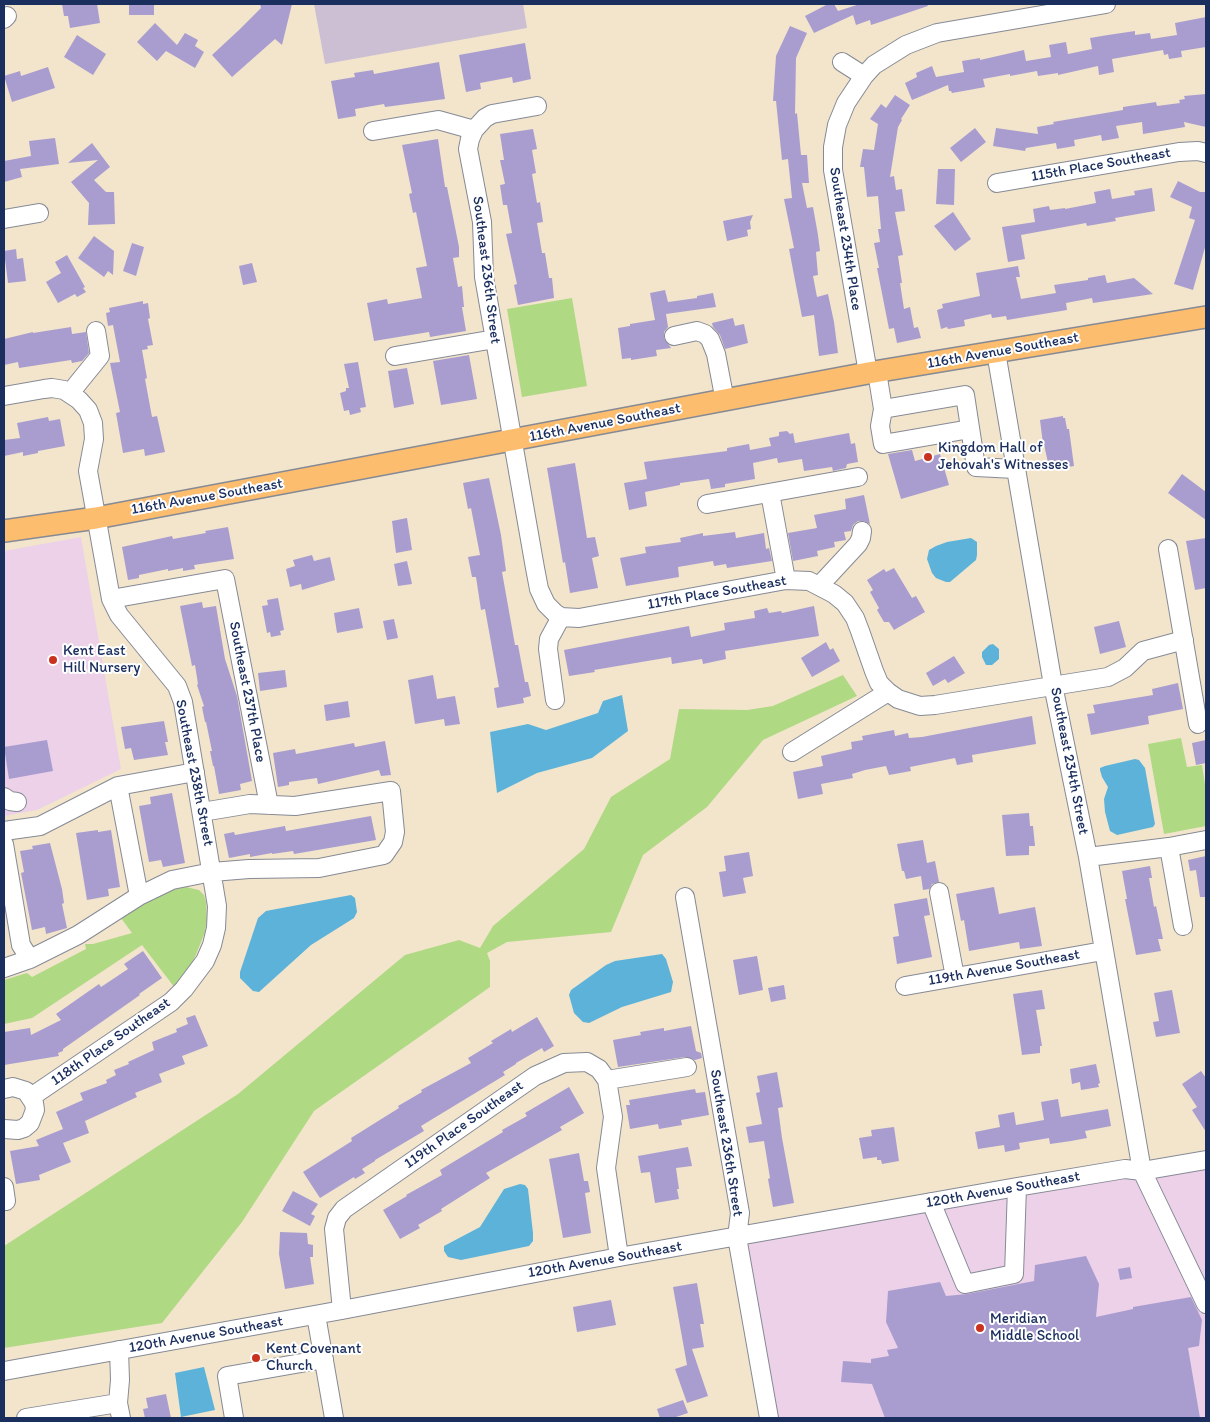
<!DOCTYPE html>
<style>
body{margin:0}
#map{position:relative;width:1210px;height:1422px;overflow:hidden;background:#f2e5cc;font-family:Itim,sans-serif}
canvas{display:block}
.frame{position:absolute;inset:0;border:5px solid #1b2f5e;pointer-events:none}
</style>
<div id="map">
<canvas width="1210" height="1422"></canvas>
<div class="frame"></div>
</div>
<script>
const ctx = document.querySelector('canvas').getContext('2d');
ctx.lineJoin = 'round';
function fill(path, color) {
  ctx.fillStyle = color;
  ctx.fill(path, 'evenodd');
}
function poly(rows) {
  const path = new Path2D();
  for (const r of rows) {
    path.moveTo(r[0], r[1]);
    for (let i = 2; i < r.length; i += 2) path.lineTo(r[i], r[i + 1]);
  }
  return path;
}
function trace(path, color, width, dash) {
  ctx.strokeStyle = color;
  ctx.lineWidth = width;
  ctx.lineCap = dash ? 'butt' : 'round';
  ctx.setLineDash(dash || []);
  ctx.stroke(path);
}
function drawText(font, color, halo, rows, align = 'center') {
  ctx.font = font + ' Itim,sans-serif';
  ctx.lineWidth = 4;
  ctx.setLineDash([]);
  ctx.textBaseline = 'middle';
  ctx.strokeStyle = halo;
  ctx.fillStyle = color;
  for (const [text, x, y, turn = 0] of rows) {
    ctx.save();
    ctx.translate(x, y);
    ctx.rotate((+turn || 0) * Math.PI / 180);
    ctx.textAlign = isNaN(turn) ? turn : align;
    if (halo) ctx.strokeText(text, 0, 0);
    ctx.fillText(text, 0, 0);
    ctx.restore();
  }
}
const built = poly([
 [81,537,121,769,37,810,4,816,4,551],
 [1206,1160,1206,1418,769,1418,737,1237]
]);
const industrial = poly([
 [314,4,523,4,527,28,325,64]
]);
const green = poly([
 [572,298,587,386,522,397,507,309],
 [843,675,857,696,763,740,707,807,643,855,611,932,507,942,487,953,490,961,490,987,314,1111,242,1222,162,1323,4,1348,4,1246,238,1094,405,955,459,940,480,948,493,926,584,849,611,797,670,759,679,709,747,710,773,706],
 [1181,738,1187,767,1202,765,1206,791,1206,826,1164,834,1148,744],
 [186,887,199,890,204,895,206,902,207,919,205,932,199,947,192,964,175,988,142,945,32,1018,4,1024,4,980,27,973,32,977,86,949,85,944,93,944,132,933,121,918,163,892]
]);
const water = poly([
 [971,538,977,542,977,555,976,560,950,582,946,582,936,578,932,573,927,559,929,550,936,546,947,542],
 [993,644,999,649,999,659,992,665,986,665,982,657,982,652,989,645],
 [622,695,628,731,592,758,537,773,497,793,490,732,528,724,546,730,598,713,603,701],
 [1135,759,1139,760,1145,768,1155,824,1153,827,1117,835,1110,831,1105,812,1104,799,1108,787,1102,777,1100,770,1100,768,1105,766],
 [351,895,355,898,357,912,354,918,311,945,259,992,253,991,240,978,240,972,258,918,266,911],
 [662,954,666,959,673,982,671,992,622,1007,589,1023,583,1022,574,1013,569,995,571,990,606,965,615,961],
 [520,1184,525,1185,528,1189,533,1233,533,1241,529,1246,461,1260,448,1257,444,1251,444,1246,480,1227,504,1189],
 [204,1367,215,1410,181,1417,175,1373]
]);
const building = poly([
 [62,4,97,4,100,23,70,28,68,16,64,16],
 [129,4,154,4,154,15,129,15],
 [260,4,292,4,282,45,275,39,232,77,212,55,239,30,261,8],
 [828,4,834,4,838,11,860,4,927,4,928,6,871,25,870,20,856,25,853,15,814,33,805,16],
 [1206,17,1206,47,1181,51,1182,57,1169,59,1168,54,1164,55,1163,50,1112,59,1114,72,1099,75,1098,66,1058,75,1058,73,1038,76,1037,71,1010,76,1010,74,983,79,985,87,969,90,952,93,951,91,949,91,948,85,912,100,905,83,917,77,916,73,932,66,936,77,964,72,962,61,980,58,980,60,1024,50,1026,61,1051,57,1049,45,1066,42,1068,54,1092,49,1090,38,1108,35,1135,31,1135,35,1150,33,1151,39,1177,35,1175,23],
 [155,23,177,45,185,33,198,40,195,46,204,52,195,68,166,51,157,61,137,42],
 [790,26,807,33,796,58,795,114,797,113,801,155,807,155,809,183,802,183,807,208,813,207,818,235,820,251,816,252,818,275,813,276,817,297,828,294,834,322,838,353,819,356,814,315,802,317,789,249,794,248,784,199,792,198,788,159,782,160,776,101,773,101,776,56],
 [77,35,106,54,93,75,64,57],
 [525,43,531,79,513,83,512,77,480,83,481,89,466,92,459,55],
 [439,62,445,99,385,107,384,104,355,109,356,116,338,119,331,81,355,77,354,73,373,70,374,74],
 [48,67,55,88,12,102,4,76,20,71,21,76],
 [1206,94,1206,127,1184,122,1185,127,1143,134,1142,122,1116,126,1119,138,1102,141,1101,135,1074,140,1075,146,1057,149,1056,143,1026,148,1025,151,993,146,996,128,1038,134,1037,127,1054,124,1053,122,1123,110,1123,107,1156,102,1157,106,1180,103,1179,100,1185,99,1184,96],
 [895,95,910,105,901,119,902,120,898,127,890,177,894,176,896,190,902,189,905,211,895,212,903,255,898,256,902,283,900,283,904,309,910,307,914,328,918,327,921,338,897,343,894,328,889,329,877,268,879,268,874,243,880,242,878,229,881,229,878,196,867,197,864,167,860,167,863,149,874,150,878,124,870,119,881,104,886,108],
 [975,128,986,142,961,162,950,148],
 [533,129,537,149,532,150,536,173,532,174,537,203,540,202,543,222,537,223,542,253,545,253,549,278,552,278,554,298,518,305,514,285,517,284,506,234,512,233,507,205,503,205,500,185,505,184,500,160,504,160,500,134],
 [55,138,59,164,20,169,22,177,4,182,4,161,31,156,29,141],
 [438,139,445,187,447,187,459,247,459,257,453,258,458,287,462,286,464,307,462,307,466,331,430,337,429,332,374,341,367,303,387,299,388,304,422,298,416,268,427,266,416,212,413,213,409,194,412,193,402,145],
 [92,143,110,167,94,180,106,192,114,192,115,224,88,225,89,203,71,182,98,160,68,163],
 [938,169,955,169,954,205,936,204],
 [1178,181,1200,192,1206,192,1206,244,1193,290,1174,284,1195,220,1189,218,1192,207,1170,197],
 [1152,188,1155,211,1115,218,1116,221,1087,226,1086,223,1021,235,1025,259,1008,262,1002,227,1035,222,1033,209,1049,206,1050,210,1065,208,1065,209,1096,203,1094,192,1110,189,1112,199,1135,195,1134,191],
 [953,212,971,239,955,251,934,226],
 [753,215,750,222,751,229,747,230,748,236,727,241,723,221],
 [94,236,114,251,113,275,108,271,104,277,78,258],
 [132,243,144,247,136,276,123,271],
 [16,249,17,259,23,258,26,281,8,283,4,251],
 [67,255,85,287,83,288,86,292,77,297,75,294,58,303,46,282,61,273,55,262],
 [252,263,257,282,243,285,239,266],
 [1018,266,1020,277,1016,277,1021,299,1056,293,1054,285,1088,280,1088,278,1105,275,1107,283,1134,278,1153,294,1093,303,1092,298,1066,303,1067,310,1007,320,1006,316,992,318,991,314,964,320,965,326,948,329,947,327,941,329,937,310,943,308,942,304,980,296,976,273],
 [665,290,668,302,697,298,697,296,713,293,716,307,666,314,668,327,664,332,664,338,671,348,656,350,657,356,631,360,631,358,622,359,618,328,630,326,630,324,655,320,650,293],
 [143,301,143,304,148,303,150,318,148,319,153,345,147,346,148,349,142,350,147,378,145,379,152,417,157,416,165,452,145,456,144,449,123,453,116,413,120,412,110,363,120,362,113,325,108,326,106,313,110,312,109,308],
 [733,318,735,326,744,324,748,343,725,349,720,335,713,327,712,323],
 [71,327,72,334,86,332,89,353,82,361,72,363,71,360,19,368,18,362,4,365,4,339,33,332,33,333],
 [469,355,477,399,441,405,433,361],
 [358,362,366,407,360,408,361,412,350,415,349,410,344,411,340,393,346,391,346,388,349,388,344,364],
 [407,368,414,404,394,408,388,371],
 [1063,416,1063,418,1065,418,1067,429,1069,429,1074,466,1056,469,1055,462,1048,463,1044,444,1043,444,1040,420],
 [48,417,49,421,60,419,65,446,38,451,38,453,23,456,23,452,4,456,4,440,20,438,17,423],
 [787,431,790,434,793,433,795,443,849,433,851,444,855,443,858,462,847,464,846,468,833,471,832,467,804,471,802,459,778,463,777,458,753,463,755,479,725,484,725,487,711,489,709,479,680,483,680,485,645,492,647,506,629,510,624,483,647,479,644,462,727,451,727,448,749,444,750,450,771,446,769,438,779,436,779,432],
 [912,450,915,461,940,454,949,485,901,499,888,454],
 [575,463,587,538,595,537,599,556,592,558,598,588,570,593,565,562,563,563,547,468],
 [1182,474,1206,492,1206,520,1168,493],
 [489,478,501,535,506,571,502,572,515,645,518,645,525,682,528,682,531,696,523,698,524,703,497,708,494,688,499,687,485,609,481,610,476,577,472,577,468,557,480,555,471,508,468,509,463,483],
 [864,495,870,524,864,521,858,521,853,525,851,531,844,532,846,540,834,542,835,547,817,551,818,556,793,561,788,533,817,528,814,515,846,509,845,499],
 [407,518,412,550,396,553,392,521],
 [228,527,234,559,194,565,195,569,183,571,183,568,168,571,168,569,139,575,139,578,128,580,122,547,172,536,173,539,206,533,205,531],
 [735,532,736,538,764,533,766,549,769,548,772,561,727,568,726,564,714,566,713,561,678,567,679,577,626,586,620,558,646,553,645,547,681,542,680,538,703,533,703,536],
 [1206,538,1206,588,1195,590,1186,541],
 [312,555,314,561,330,557,335,580,302,590,301,584,290,587,286,569,295,566,293,560],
 [407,561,412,584,398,586,394,564],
 [894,568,912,598,916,596,925,612,894,630,889,622,884,622,877,610,879,608,870,592,873,590,867,580,884,569,886,572],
 [278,598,284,630,280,631,281,635,271,637,270,632,267,633,262,606,268,605,267,600],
 [202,602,203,608,216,606,225,659,237,696,252,781,240,784,241,790,219,794,214,766,213,766,210,751,212,751,206,722,205,722,202,707,204,706,197,685,198,684,195,665,192,666,180,606],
 [814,606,819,636,725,651,726,659,703,664,702,659,672,664,671,657,594,670,595,672,569,676,564,650,689,626,691,637,725,630,724,623,755,618,754,611,767,608,769,613,781,611,782,613],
 [359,608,363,628,337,633,334,613],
 [394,619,398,638,387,640,383,621],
 [1119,621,1126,647,1100,654,1094,627],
 [826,642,830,650,833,648,840,661,812,677,801,658],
 [954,656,965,673,948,683,945,679,933,686,926,673],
 [285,670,287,687,260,691,258,673],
 [433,675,437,699,455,696,460,724,445,726,444,719,415,724,408,680],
 [1178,683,1183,709,1148,716,1149,724,1091,735,1087,714,1095,713,1093,705,1153,695,1152,689],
 [348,701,350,717,326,721,324,705],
 [1032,716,1036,744,972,755,973,762,957,765,955,758,910,767,911,771,889,775,886,766,865,770,852,774,853,778,821,784,823,794,798,799,793,772,823,766,821,756,852,749,851,742,863,740,862,736,894,730,895,736,908,733,909,738,922,737],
 [164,721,168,742,165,742,168,755,134,760,131,748,125,749,121,727],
 [47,740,53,771,9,779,4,747],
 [1206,740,1206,763,1196,765,1192,743],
 [385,741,391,775,381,776,379,770,318,784,317,778,289,782,289,785,278,787,273,753,295,749,296,754,354,743,355,747],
 [172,793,185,863,163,867,161,860,149,862,139,806,151,804,150,797],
 [1029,813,1030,826,1033,826,1035,846,1029,846,1029,855,1006,856,1002,815],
 [371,816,376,840,294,854,293,851,272,854,272,853,250,857,250,854,229,858,224,834,234,832,235,835,285,826,286,831],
 [98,830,98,832,111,830,120,887,108,889,109,896,87,900,76,833],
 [923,840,927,863,935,861,939,882,932,884,929,889,923,890,921,876,906,879,904,871,902,871,897,844],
 [50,843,62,889,64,903,62,904,67,928,46,934,45,927,32,930,21,873,24,872,20,851,33,849,32,846],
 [749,852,753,876,743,878,746,893,723,897,719,872,726,871,724,856],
 [1206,856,1206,897,1200,897,1196,870,1190,871,1188,860],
 [1150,866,1152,878,1149,878,1154,907,1156,906,1163,939,1158,939,1161,951,1136,955,1125,899,1127,899,1122,871],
 [994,887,999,914,1035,907,1042,946,1020,949,1019,942,969,951,964,920,961,921,956,894],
 [927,898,930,915,924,916,932,957,897,964,893,937,899,936,894,904],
 [143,951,162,978,139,994,140,995,63,1049,63,1051,58,1053,59,1056,4,1065,4,1032,30,1028,31,1035,61,1020,56,1014,99,984,101,987,128,969,124,964],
 [757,956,763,990,739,995,733,960],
 [784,985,786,999,771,1002,768,988],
 [1042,990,1045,1009,1036,1010,1042,1046,1040,1046,1040,1053,1022,1055,1013,994],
 [1172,990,1180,1033,1156,1037,1153,1022,1159,1021,1154,993],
 [195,1015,208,1046,182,1056,185,1064,159,1074,162,1082,135,1093,137,1097,85,1121,89,1133,63,1143,71,1162,39,1175,40,1180,16,1184,10,1151,39,1146,36,1140,63,1129,56,1112,83,1100,80,1093,107,1083,106,1080,116,1075,114,1070,129,1064,128,1062,154,1050,152,1042,177,1032,176,1029,188,1024,186,1018],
 [537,1017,554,1046,544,1052,542,1048,516,1063,516,1064,503,1072,505,1075,421,1126,424,1131,375,1160,375,1161,362,1169,365,1173,355,1179,354,1177,320,1198,303,1172,352,1141,351,1138,399,1108,398,1106,422,1092,421,1090,471,1063,468,1058,493,1043,491,1041,511,1029,512,1032],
 [691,1026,696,1051,701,1053,702,1058,695,1060,685,1057,618,1067,613,1040,641,1035,640,1032,664,1028,664,1031],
 [1096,1064,1100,1083,1098,1084,1099,1087,1081,1090,1080,1082,1072,1084,1070,1069],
 [1201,1071,1206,1078,1206,1132,1192,1110,1197,1107,1182,1084],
 [777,1072,783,1107,778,1108,782,1138,794,1203,773,1207,768,1179,770,1178,764,1141,749,1143,746,1127,762,1124,756,1093,760,1092,757,1076],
 [569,1087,584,1113,560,1127,562,1130,486,1173,490,1178,441,1209,442,1211,418,1225,420,1228,400,1239,383,1210,407,1196,406,1195,442,1175,440,1170,503,1132,502,1130,527,1116,525,1113],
 [695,1089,696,1093,705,1092,709,1115,681,1120,682,1125,659,1129,658,1124,630,1129,626,1105,630,1105,629,1100],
 [1058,1099,1061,1117,1108,1109,1111,1126,1085,1131,1087,1138,1071,1141,1050,1144,1049,1138,1019,1143,1020,1149,1005,1152,1004,1145,978,1149,975,1132,1000,1127,998,1115,1014,1112,1016,1125,1044,1120,1041,1102],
 [894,1127,899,1161,882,1164,881,1160,877,1160,877,1157,863,1159,859,1138,872,1136,871,1130],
 [688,1147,692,1166,676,1168,679,1189,677,1189,679,1199,655,1203,650,1172,641,1173,638,1156],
 [579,1153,584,1181,588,1181,590,1192,585,1193,591,1233,563,1238,549,1159],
 [293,1191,318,1204,311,1214,315,1216,310,1226,282,1211],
 [280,1232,307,1233,308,1244,313,1245,313,1257,310,1257,314,1284,285,1289,279,1254],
 [1086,1256,1099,1284,1096,1317,1133,1309,1133,1307,1191,1297,1202,1320,1199,1346,1188,1348,1200,1418,885,1418,872,1384,841,1382,843,1361,871,1363,871,1359,889,1356,887,1350,898,1348,886,1322,888,1291,940,1282,946,1296,967,1294,1034,1281,1035,1265],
 [1130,1267,1132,1278,1120,1280,1118,1269],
 [697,1283,704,1324,700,1324,704,1347,692,1349,708,1396,687,1403,675,1369,687,1365,673,1287],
 [611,1300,616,1325,577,1332,573,1307],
 [166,1394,171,1418,145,1418,143,1409,148,1408,146,1398],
 [683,1400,688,1413,673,1418,660,1418,657,1409]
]);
const minor = poly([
 [4,19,7,16],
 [842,62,864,76],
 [537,106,492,114,485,118,474,130,470,139,468,149,482,222,484,277,535,568,539,589,546,604,555,613,561,617,579,618,786,580,809,581,834,594,845,603,855,618,860,631,874,671,879,683,888,692,898,699,920,706,935,705,1108,677,1125,668,1143,651,1184,640],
 [373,131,438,120,474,130],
 [997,183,1179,152,1198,151,1206,153],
 [4,219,39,213],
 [674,336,697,331,705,334,710,339,716,354,725,401],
 [996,352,1053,685,1088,857,1142,1171,1206,1304],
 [395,356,495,339],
 [877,372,883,409,965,395,976,467,1015,469],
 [868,373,833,170,833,147,837,125,846,103,864,76,874,65,906,45,937,33,1106,4],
 [70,393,100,356,96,331],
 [4,396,44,389,52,388,64,390,79,400,88,410,93,423,94,439,88,471,111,599,119,615,177,686,183,702,217,906,216,928,212,945,205,961,184,989,171,1002,31,1097],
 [883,409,880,426,883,444,970,429],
 [770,493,786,580],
 [707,504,858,477],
 [1168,549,1198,724],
 [819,586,858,544,861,538,862,531],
 [111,599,225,579,269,805],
 [555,700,548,649,549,639,561,617],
 [792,752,888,692],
 [118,786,139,896],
 [4,797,10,801,17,802],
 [4,831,40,826,118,786,195,772],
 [4,844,21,945,30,959],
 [1169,847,1183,926],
 [1088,857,1169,847,1206,840],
 [939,892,955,977],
 [685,897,740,1213,737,1237,769,1418],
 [4,968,30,959,78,935,139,896,172,880,212,872,249,869,319,868,384,855,393,842,395,832,391,791,295,806,250,804,202,812],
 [905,986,1103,951],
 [607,1080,687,1067],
 [4,1089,13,1087,26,1091,34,1103,35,1110,30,1123,24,1128,18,1130,4,1129],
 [4,1187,6,1201],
 [931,1202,965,1284,1014,1274,1017,1187],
 [342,1310,334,1229,337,1218,344,1209,535,1076,564,1063,587,1062,599,1069,607,1080,613,1117,606,1168,619,1257],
 [316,1315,334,1418],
 [4,1371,342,1310,619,1257,1017,1187,1125,1169,1142,1171,1206,1160],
 [118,1403,120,1380,119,1350],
 [26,1418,118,1403,121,1418],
 [234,1418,227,1376,324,1359]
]);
const major = poly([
 [4,531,96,518,868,373,1206,317]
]);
const markers = [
 [928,457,5,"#c8321e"],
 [53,660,5,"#c8321e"],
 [980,1328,5,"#c8321e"],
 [256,1358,5,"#c8321e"]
];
const streetNames = [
 ["115th Place Southeast",1101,165,-10],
 ["Southeast 234th Place",845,239,81],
 ["Southeast 236th Street",486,270,83],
 ["116th Avenue Southeast",1003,351,-10],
 ["116th Avenue Southeast",605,423,-11],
 ["116th Avenue Southeast",207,497,-10],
 ["117th Place Southeast",717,593,-10],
 ["Southeast 237th Place",247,692,79],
 ["Southeast 234th Street",1069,761,79],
 ["Southeast 238th Street",194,773,79],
 ["119th Avenue Southeast",1004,968,-10],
 ["118th Place Southeast",111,1042,-35],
 ["119th Place Southeast",464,1125,-35],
 ["Southeast 236th Street",726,1143,81],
 ["120th Avenue Southeast",1003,1190,-10],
 ["120th Avenue Southeast",605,1260,-10],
 ["120th Avenue Southeast",206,1335,-10]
];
const poiNames = [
 ["Kingdom Hall of",938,448],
 ["Jehovah's Witnesses",938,465],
 ["Kent East",63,651],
 ["Hill Nursery",63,668],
 ["Meridian",990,1319],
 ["Middle School",990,1336],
 ["Kent Covenant",266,1349],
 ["Church",266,1366]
];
fill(built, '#edd1e9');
fill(industrial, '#ccbfd4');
fill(green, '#b0d984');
fill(water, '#5db2d9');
fill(building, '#a99dd0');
trace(minor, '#868a95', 20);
trace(major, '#868a95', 24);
trace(minor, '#fff', 18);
trace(major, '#fcbd6f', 21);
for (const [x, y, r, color] of markers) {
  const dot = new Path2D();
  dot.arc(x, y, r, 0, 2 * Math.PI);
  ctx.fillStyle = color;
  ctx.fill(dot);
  trace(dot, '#fff', 2);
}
drawText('15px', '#1b2f5e', '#fff', streetNames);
drawText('15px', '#1b2f5e', '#fff', poiNames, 'left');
</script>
